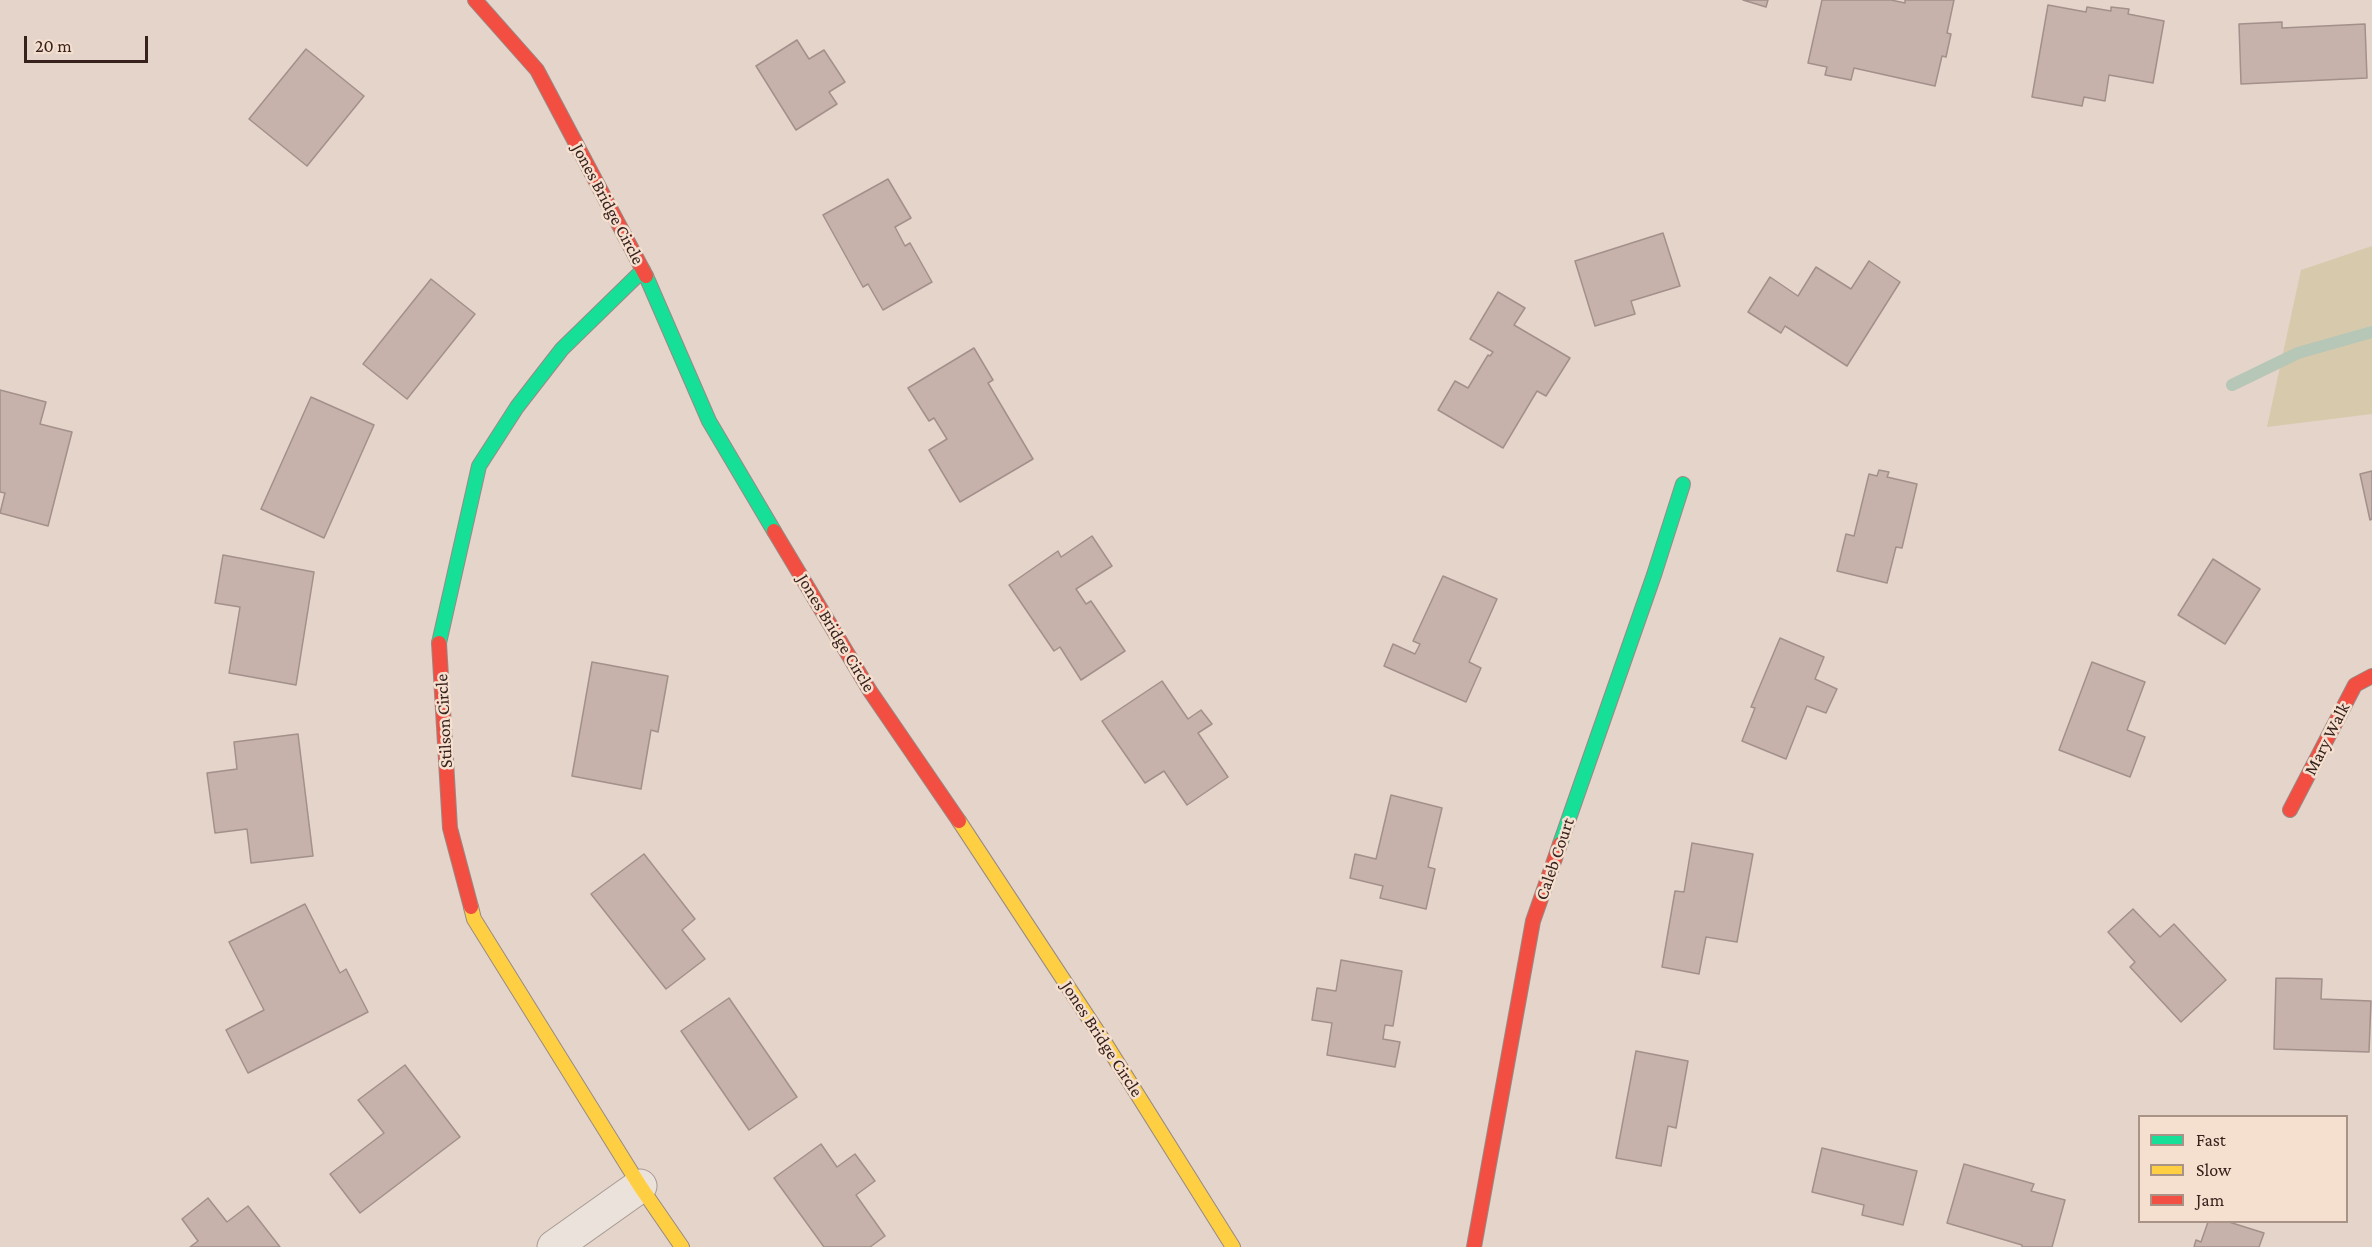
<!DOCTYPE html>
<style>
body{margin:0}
#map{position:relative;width:2372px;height:1247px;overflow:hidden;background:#e4d4ca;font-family:"Crimson Pro",serif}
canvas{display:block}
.legend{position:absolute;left:2138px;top:1115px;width:210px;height:108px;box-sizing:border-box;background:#f5dfcf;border:2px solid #a99387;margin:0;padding:8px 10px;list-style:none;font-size:18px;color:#36211c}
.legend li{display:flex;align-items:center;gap:12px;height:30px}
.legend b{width:30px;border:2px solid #a99387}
.scale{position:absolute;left:24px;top:36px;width:124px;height:27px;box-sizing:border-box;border:3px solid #36211c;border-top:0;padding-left:8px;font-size:18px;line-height:21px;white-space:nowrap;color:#36211c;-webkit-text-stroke:4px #f5dfcf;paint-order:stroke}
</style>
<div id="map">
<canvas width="2372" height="1247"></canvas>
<ul class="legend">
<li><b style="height:8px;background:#16e098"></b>Fast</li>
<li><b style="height:8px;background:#ffcf43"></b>Slow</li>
<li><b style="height:8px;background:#f24e42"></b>Jam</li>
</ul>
<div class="scale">20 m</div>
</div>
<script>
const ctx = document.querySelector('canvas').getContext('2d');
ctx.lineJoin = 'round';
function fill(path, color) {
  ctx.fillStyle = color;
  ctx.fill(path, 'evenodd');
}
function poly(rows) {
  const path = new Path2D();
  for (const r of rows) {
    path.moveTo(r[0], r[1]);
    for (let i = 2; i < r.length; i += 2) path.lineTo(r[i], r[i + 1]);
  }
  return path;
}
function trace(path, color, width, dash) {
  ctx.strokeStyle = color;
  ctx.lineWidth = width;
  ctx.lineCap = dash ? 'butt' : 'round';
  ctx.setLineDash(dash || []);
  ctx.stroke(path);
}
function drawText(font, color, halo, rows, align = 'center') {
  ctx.font = font + ' "Crimson Pro",serif';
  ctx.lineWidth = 5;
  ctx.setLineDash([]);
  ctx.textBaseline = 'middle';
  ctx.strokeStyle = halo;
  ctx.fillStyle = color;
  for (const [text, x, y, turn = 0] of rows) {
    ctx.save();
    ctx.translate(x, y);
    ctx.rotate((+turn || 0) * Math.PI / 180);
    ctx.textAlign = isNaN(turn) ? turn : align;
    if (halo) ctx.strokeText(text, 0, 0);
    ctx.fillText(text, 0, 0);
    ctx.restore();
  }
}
const green = poly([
 [2372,246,2372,414,2267,427,2301,270]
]);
const stream = poly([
 [2232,385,2298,353,2372,332]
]);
const building = poly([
 [1743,0,1768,0,1766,7,1743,0],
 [1822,0,1891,0,1905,3,1905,0,1954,0,1947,33,1951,34,1946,57,1942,56,1935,86,1854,68,1851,80,1825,75,1827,67,1808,63,1822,0],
 [2048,5,2086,12,2087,7,2111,11,2111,7,2129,9,2128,14,2164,21,2153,83,2109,75,2105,101,2084,97,2082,106,2032,97,2048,5],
 [2282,22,2282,28,2365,24,2367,78,2241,84,2239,24,2282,22],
 [797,40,809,59,824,50,845,82,829,92,837,104,796,130,756,66,797,40],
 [306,49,364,96,307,166,249,119,306,49],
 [888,179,911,218,895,227,905,246,910,243,932,282,883,310,868,284,863,287,823,215,888,179],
 [1663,233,1680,286,1631,301,1635,314,1595,326,1575,261,1663,233],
 [1869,261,1900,282,1847,366,1785,326,1781,333,1748,312,1770,277,1798,296,1816,267,1851,289,1869,261],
 [431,279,475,314,407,399,363,364,431,279],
 [1498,292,1525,308,1514,325,1570,358,1546,396,1537,391,1503,448,1438,410,1455,381,1468,388,1488,355,1490,356,1493,352,1470,339,1498,292],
 [974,348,993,380,988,383,1033,459,960,502,929,450,947,439,934,418,929,421,908,388,974,348],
 [0,390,46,402,40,424,72,432,48,526,0,513,5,493,0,492,0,390],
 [311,397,374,425,324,538,261,509,311,397],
 [1879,470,1889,472,1887,477,1917,484,1902,548,1896,547,1887,583,1837,571,1846,534,1854,536,1869,474,1877,476,1879,470],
 [2372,471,2372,519,2370,520,2360,474,2372,471],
 [1092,536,1112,566,1076,589,1086,604,1091,601,1125,651,1081,680,1060,647,1054,651,1009,585,1058,551,1061,557,1092,536],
 [223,555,314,572,296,685,229,673,240,607,215,603,223,555],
 [2213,559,2260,589,2225,644,2178,615,2213,559],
 [1443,576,1497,599,1469,662,1481,668,1466,702,1384,666,1393,644,1415,654,1420,644,1413,641,1443,576],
 [1780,638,1824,657,1815,679,1837,689,1826,713,1807,706,1786,759,1742,741,1755,708,1751,707,1780,638],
 [592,662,668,676,658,732,651,730,641,789,572,776,592,662],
 [2092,662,2145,682,2127,730,2145,737,2130,777,2059,750,2092,662],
 [1162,681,1188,719,1201,710,1212,724,1198,733,1228,777,1187,805,1164,771,1145,783,1102,721,1162,681],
 [298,734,313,856,251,863,247,829,215,833,207,773,237,769,234,742,298,734],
 [1391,795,1442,808,1428,867,1435,869,1426,909,1380,898,1383,886,1350,878,1355,854,1376,859,1391,795],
 [1692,843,1753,854,1737,942,1706,937,1699,974,1662,967,1675,891,1684,892,1692,843],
 [644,854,695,919,682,930,705,959,666,989,591,894,644,854],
 [305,904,340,973,346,969,368,1012,248,1073,226,1030,264,1010,229,942,305,904],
 [2133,909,2160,937,2174,924,2226,980,2181,1022,2130,967,2135,962,2108,932,2133,909],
 [1341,960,1402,971,1393,1026,1385,1025,1383,1039,1400,1042,1395,1067,1327,1055,1332,1023,1312,1020,1317,988,1336,991,1341,960],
 [2276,978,2322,979,2321,999,2371,1001,2369,1052,2274,1049,2276,978],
 [729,998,797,1097,749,1130,681,1031,729,998],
 [1636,1051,1688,1061,1676,1128,1668,1126,1661,1166,1616,1158,1636,1051],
 [405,1065,460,1137,360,1213,330,1174,384,1133,358,1100,405,1065],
 [821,1144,837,1167,855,1154,875,1181,856,1195,885,1236,870,1247,824,1247,774,1178,821,1144],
 [1822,1148,1917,1171,1903,1225,1862,1215,1864,1205,1812,1192,1822,1148],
 [1964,1164,2034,1184,2031,1191,2065,1200,2052,1247,2022,1247,2022,1245,1947,1223,1964,1164],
 [208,1198,227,1222,248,1206,280,1247,190,1247,198,1241,182,1219,208,1198],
 [2208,1222,2229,1222,2264,1233,2259,1247,2194,1247,2196,1240,2201,1242,2208,1222]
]);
const street = poly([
 [554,1247,640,1186]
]);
const fast = poly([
 [646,276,709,421,774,531],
 [439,643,479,466,517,407,562,349,643,270],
 [1560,844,1654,575,1683,484]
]);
const slow = poly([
 [959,821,1107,1046,1233,1247],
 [471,907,474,919,640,1186,682,1247]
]);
const jam = poly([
 [475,0,537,70,646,276],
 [774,531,870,691,959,821],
 [439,643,450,828,471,907],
 [2290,810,2355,685,2372,676],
 [1474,1247,1533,921,1560,844]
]);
const streetNames = [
 ["Jones Bridge Circle",608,204,62],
 ["Jones Bridge Circle",836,633,59],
 ["Stilson Circle",444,721,-93],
 ["Mary Walk",2327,739,-63],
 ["Caleb Court",1555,859,-71],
 ["Jones Bridge Circle",1102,1039,57]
];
fill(green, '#d7caac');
trace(stream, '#b6c6b7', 12);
fill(building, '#c7b1ab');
trace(building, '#a3908a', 1.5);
trace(street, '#a89a94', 35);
trace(fast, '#988a84', 16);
trace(slow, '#988a84', 16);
trace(jam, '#988a84', 16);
trace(street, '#ebe2dc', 33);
trace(fast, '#16e098', 14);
trace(slow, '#ffcf43', 14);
trace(jam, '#f24e42', 14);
drawText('18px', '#36211c', '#f5dfcf', streetNames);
</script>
